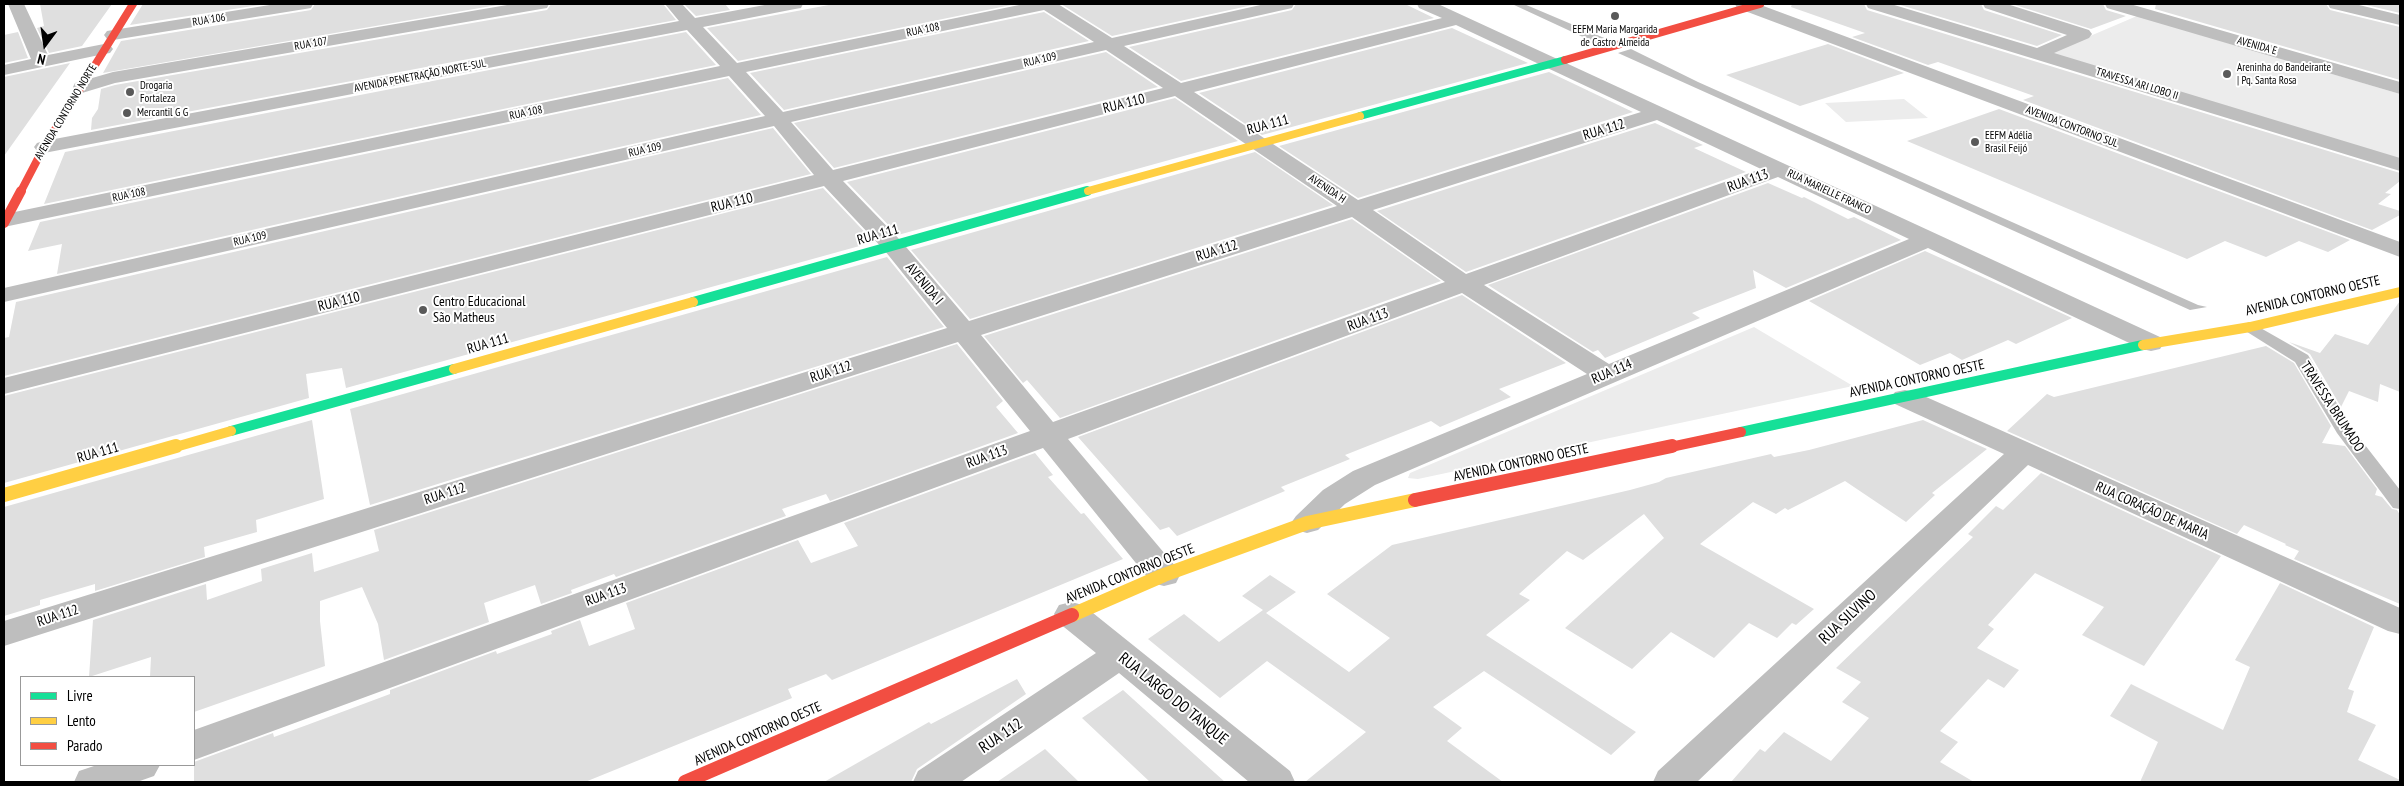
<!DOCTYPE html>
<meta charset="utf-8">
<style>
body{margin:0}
#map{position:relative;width:2404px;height:786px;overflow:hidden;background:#fff;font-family:"PT Sans Narrow",sans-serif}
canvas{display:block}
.frame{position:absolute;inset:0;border:5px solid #000;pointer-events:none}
.legend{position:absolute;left:20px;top:676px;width:175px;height:90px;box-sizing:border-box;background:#fff;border:1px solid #999;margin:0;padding:6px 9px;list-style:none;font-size:15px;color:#000}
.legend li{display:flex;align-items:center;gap:10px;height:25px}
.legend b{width:25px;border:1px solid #999}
.north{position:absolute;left:20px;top:20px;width:50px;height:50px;-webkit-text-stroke:4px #fff;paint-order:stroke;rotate:194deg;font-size:14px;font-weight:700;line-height:20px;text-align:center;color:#000}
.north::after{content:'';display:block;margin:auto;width:18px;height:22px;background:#000;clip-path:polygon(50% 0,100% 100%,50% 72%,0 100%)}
</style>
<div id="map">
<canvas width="2404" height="786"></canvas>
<div class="frame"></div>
<ul class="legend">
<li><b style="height:6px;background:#16e098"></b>Livre</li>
<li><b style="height:6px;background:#ffcf43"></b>Lento</li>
<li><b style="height:6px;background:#f24e42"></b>Parado</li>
</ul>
<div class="north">N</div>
</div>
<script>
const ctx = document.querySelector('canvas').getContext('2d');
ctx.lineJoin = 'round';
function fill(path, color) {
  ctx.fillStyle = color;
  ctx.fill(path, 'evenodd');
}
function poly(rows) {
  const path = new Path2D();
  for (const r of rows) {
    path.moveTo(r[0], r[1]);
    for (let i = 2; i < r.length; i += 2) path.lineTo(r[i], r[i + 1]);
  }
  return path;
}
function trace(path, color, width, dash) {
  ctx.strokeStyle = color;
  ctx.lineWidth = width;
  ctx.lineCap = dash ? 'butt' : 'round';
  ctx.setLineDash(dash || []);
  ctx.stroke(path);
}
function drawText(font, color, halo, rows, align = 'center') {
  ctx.font = font + ' "PT Sans Narrow",sans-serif';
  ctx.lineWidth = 4;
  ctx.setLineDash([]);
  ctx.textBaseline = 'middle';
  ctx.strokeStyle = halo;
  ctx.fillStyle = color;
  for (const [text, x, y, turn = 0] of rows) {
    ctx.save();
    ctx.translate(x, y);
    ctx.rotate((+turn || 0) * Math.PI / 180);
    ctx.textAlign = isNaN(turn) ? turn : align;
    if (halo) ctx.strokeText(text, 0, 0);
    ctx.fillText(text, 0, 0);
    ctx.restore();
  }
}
const green = poly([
 [2137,16,2400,94,2400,162,2048,54],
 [1904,99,1928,118,1846,122,1825,103],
 [1754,327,1853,386,1418,479,1408,478,1410,473]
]);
const water = poly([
 [1512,4,1524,4,1609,40,1596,43],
 [1631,49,1698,82,2198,305,2207,307,2190,310,1618,53]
]);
const building = poly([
 [40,4,112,4,82,46,49,53,37,28,44,26],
 [143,4,266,4,130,25],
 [315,4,503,4,103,73,121,41,311,10],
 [551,4,663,4,676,20,91,130,92,118,98,109,101,89,115,85,547,10],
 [684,4,725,4,730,10,696,16],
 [834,4,1016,4,738,61,707,28],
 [1061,4,1257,4,1112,36],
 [1296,4,1405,4,1434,18,1181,81,1129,47,1292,10],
 [1792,4,1864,4,1867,10,2400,173,2400,181,2385,193,2391,194,2378,204,2400,211,2400,215,2372,230,2023,100,2034,96,1938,62,1928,65,1852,37,1865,33,1791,7],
 [1897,4,1981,4,1984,10,2062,35,2037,46],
 [2012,4,2103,4,2106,10,2126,16,2091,29],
 [2156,4,2326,4,2330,10,2400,27,2400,80,2155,9],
 [2362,4,2400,4,2400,13],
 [1044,12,1089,41,784,110,750,73],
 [1452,28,1528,63,1262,135,1199,93],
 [18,32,28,58,4,63,4,35],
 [686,32,716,65,44,204,65,152],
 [1828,44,1904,73,1800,106,1726,75],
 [1106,52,1158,87,834,168,794,123],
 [70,63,4,156,4,77],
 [1549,72,1633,112,1358,198,1279,146],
 [728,78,761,115,57,274,62,244,28,251,40,222],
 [1175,98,1238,141,898,235,847,182],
 [1999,109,2350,240,2328,252,2299,241,2266,257,2225,241,2187,259,1907,141],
 [1655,123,1703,145,1694,148,1746,172,1466,272,1377,211],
 [773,128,811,174,4,376,4,338,9,337,16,302],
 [1255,152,1333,205,970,319,911,250],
 [1768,183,1802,198,1804,197,1848,219,1854,217,1901,240,1786,288,1753,270,1756,288,1692,313,1700,318,1605,358,1598,350,1593,352,1488,285],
 [823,188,874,242,346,388,342,368,306,374,309,398,4,483,4,396],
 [1352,219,1441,281,1060,418,1027,380,1023,383,984,336],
 [1925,251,2007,288,2072,318,2016,344,2008,340,1962,360,1950,353,1920,365,1809,301],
 [887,257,944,327,370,505,350,409],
 [1462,295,1566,363,1499,389,1511,397,1440,427,1431,421,1345,455,1350,459,1281,487,1285,491,1177,536,1169,527,1160,530,1078,437],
 [2400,301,2400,392,2380,384,2378,402,2349,391,2341,407,2310,354,2289,342,2320,353,2335,334,2368,345],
 [957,344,1003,401,996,407,1018,433,830,501,826,494,782,509,786,516,616,577,614,574,571,590,572,593,541,604,535,585,484,603,489,622,384,660,378,624,362,587,320,601,320,621,325,666,194,712,194,677,150,677,151,657,89,677,93,620,206,584,207,600,262,581,261,569,312,553,314,572,379,551,374,530],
 [2266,346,2294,363,2331,426,2322,443,2345,446,2377,489,2375,495,2382,497,2392,509,2397,510,2400,515,2400,604,2294,559,2299,551,2285,545,2286,544,2244,525,2237,534,2007,431,2047,394,2054,397],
 [312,420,324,499,256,520,257,532,204,547,205,557,95,591,95,584,40,600,40,605,4,616,4,507],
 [1923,420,1987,449,1932,493,1935,495,1906,522,1845,481,1788,510,1785,508,1776,514,1753,502,1700,544,1814,609,1796,625,1792,623,1777,638,1749,623,1714,658,1671,632,1632,669,1565,628,1664,538,1644,514,1583,560,1567,551,1519,594,1530,600,1486,635,1636,732,1611,755,1484,671,1433,707,1462,728,1447,741,1503,782,1305,782,1366,732,1267,661,1220,698,1148,639,1184,614,1219,642,1263,610,1242,596,1270,575,1296,592,1266,613,1349,672,1390,638,1327,594,1392,545,1630,490,1659,482,1666,478,1771,454,1774,457,1809,450],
 [1035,453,1053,475,1048,477,1081,514,1084,513,1123,559,832,680,826,674,788,689,792,698,585,782,194,782,194,762,273,733,274,737,307,725,390,694,390,690,496,651,497,654,552,634,551,631,580,620,589,646,635,629,626,603,798,540,811,563,858,546,844,523],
 [2041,473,2221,556,2144,666,2082,635,2104,607,2035,573,1988,625,1994,629,1977,648,2019,670,2004,688,1988,679,1940,731,1958,742,1940,762,1974,782,1731,782,1760,749,1765,752,1784,732,1831,761,1869,718,1842,702,1861,682,1836,668,1973,537,1968,534,1996,506,2003,510],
 [2280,583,2374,627,2348,689,2354,691,2347,712,2376,725,2358,760,2400,780,2400,782,2140,782,2158,742,2110,716,2131,684,2223,730,2250,667,2235,660],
 [1017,679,1026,694,917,769,911,782,824,782,929,722,931,724],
 [1123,690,1185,746,1225,782,1150,782,1082,718],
 [1045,749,1079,782,997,782]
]);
const lane = poly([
 [2250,322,2308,355,2351,427,2400,490,2400,509,2393,508,2337,433,2295,362,2244,330,2242,327,2244,324,2250,322]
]);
const street = poly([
 [8,4,24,4,48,55,104,44,110,45,113,49,110,53,104,54,4,75,4,65,31,59,8,4],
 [276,4,313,4,311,8,305,9,113,40,107,39,104,35,107,31,113,30,276,4],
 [513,4,549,4,547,8,541,9,115,83,82,93,75,91,73,87,75,83,113,72,513,4],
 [665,4,682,4,695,18,770,4,803,4,801,8,795,9,703,27,737,63,1024,4,1058,4,1112,38,1265,4,1294,4,1292,8,1124,46,1181,83,1442,18,1419,8,1417,4,1438,4,2160,337,2164,343,2160,349,2151,351,2142,349,1928,248,1375,485,1345,504,1318,530,1307,533,1296,530,1291,523,1296,516,1323,490,1353,471,1587,374,1462,293,1068,439,1176,567,1180,575,1176,583,1164,586,1152,583,1043,448,194,760,194,730,1030,431,958,342,4,646,4,621,947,328,885,251,824,186,4,394,4,378,814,175,774,126,4,302,4,288,765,116,729,76,4,227,5,214,720,66,687,30,44,153,37,151,34,147,37,143,44,141,679,21,665,4],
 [1044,10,1094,42,783,112,746,72,1044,10],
 [1456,25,1641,112,1358,200,1194,92,1456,25],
 [1106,50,1163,88,833,170,791,122,1106,50],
 [1175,96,1337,206,969,321,901,241,843,181,1175,96],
 [1657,120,1761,169,1466,274,1373,210,1657,120],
 [1778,177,1909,239,1609,364,1484,285,1778,177],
 [1352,217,1445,282,1053,422,981,335,1352,217],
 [1735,4,1758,4,2400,242,2400,257,1737,8,1735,4],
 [1866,4,1891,4,2037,48,2067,35,1985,8,1983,4,2007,4,2089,30,2092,34,2089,38,2054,53,2400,158,2400,171,1868,8,1866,4],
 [2105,4,2130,4,2400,82,2400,94,2107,8,2105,4],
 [2328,4,2355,4,2400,15,2400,25,2330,8,2328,4],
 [1905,390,1915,392,2400,608,2400,634,2388,631,2028,465,1697,782,1653,782,1658,771,2004,454,1895,404,1891,398,1895,392,1905,390],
 [1071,602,1083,605,1290,771,1295,782,1249,782,1119,673,961,782,913,782,918,771,1096,653,1059,623,1054,614,1059,605,1071,602],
 [97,765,160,765,154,776,137,782,74,782,79,771,97,765]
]);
const fastFar1 = poly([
 [1360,116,1565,60],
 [1082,193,1088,191]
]);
const fast = poly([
 [693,302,1087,191],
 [231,431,454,369],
 [1741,432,2143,345]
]);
const slowFar2 = poly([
 [1088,191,1360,116]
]);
const slowFar1 = poly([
 [2143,345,2250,327,2400,292],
 [454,369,693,302],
 [172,448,231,431]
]);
const slow = poly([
 [4,495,176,446],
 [1072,615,1164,575,1307,523,1415,500]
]);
const jamFar2 = poly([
 [1565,60,1760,4],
 [20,193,44,147,133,4]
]);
const jamFar1 = poly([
 [4,223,21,191],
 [1666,448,1741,432]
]);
const jam = poly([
 [1415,500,1672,446],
 [685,782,1072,615]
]);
const markers = [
 [1615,16,5,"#595959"],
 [2227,74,5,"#595959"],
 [130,92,5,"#595959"],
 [127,113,5,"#595959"],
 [1975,142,5,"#595959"],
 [423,310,5,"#595959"]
];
const farStreetnames = [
 ["RUA 106",209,20,-9],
 ["RUA 108",923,30,-12],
 ["RUA 107",311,44,-10],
 ["AVENIDA E",2257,46,16],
 ["RUA 109",1040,60,-13],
 ["AVENIDA PENETRAÇÃO NORTE-SUL",420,76,-11],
 ["TRAVESSA ARI LOBO II",2137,84,17],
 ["AVENIDA CONTORNO NORTE",66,112,-59],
 ["RUA 108",526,113,-12],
 ["AVENIDA CONTORNO SUL",2072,127,21],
 ["RUA 109",645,150,-13],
 ["AVENIDA H",1327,189,34],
 ["RUA MARIELLE FRANCO",1829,192,25],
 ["RUA 108",129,195,-12],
 ["RUA 109",250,239,-13]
];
const farPoinames = [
 ["EEFM Maria Margarida",1615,30,"center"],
 ["de Castro Almeida",1615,43,"center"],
 ["Areninha do Bandeirante",2237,68],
 ["| Pq. Santa Rosa",2237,81],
 ["Drogaria",140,86],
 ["Fortaleza",140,99],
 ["Mercantil G G",137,113],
 ["EEFM Adélia",1985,136],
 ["Brasil Feijó",1985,149]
];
const streetNames = [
 ["RUA 110",1124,104,-14],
 ["RUA 111",1268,125,-15],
 ["RUA 112",1604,130,-17],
 ["RUA 113",1748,181,-20],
 ["RUA 110",732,203,-14],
 ["RUA 111",878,235,-16],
 ["RUA 112",1217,251,-17],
 ["AVENIDA I",924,284,50],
 ["AVENIDA CONTORNO OESTE",2313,296,-13],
 ["RUA 110",339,302,-14],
 ["RUA 113",1368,320,-20],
 ["RUA 111",488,344,-16],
 ["RUA 112",831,372,-18],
 ["RUA 114",1612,372,-23],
 ["AVENIDA CONTORNO OESTE",1917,379,-12],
 ["TRAVESSA BRUMADO",2332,407,57],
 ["RUA 111",98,453,-16],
 ["RUA 113",987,457,-20],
 ["AVENIDA CONTORNO OESTE",1521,463,-12],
 ["RUA 112",445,494,-18],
 ["RUA CORAÇÃO DE MARIA",2152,511,24],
 ["AVENIDA CONTORNO OESTE",1130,574,-22],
 ["RUA 113",606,595,-20],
 ["RUA 112",58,616,-18],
 ["AVENIDA CONTORNO OESTE",758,734,-24]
];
const poiNames = [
 ["Centro Educacional",433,302],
 ["São Matheus",433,318]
];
const nearStreetnames = [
 ["RUA SILVINO",1848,617,-43],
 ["RUA LARGO DO TANQUE",1173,699,39],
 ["RUA 112",1001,736,-34]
];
fill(green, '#ececec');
fill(water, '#bfbfbf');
fill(building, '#dfdfdf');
fill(lane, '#bebebe');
fill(street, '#bebebe');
trace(fastFar1, '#16e098', 8);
trace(fast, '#16e098', 10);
trace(slowFar2, '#ffcf43', 8);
trace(slowFar1, '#ffcf43', 10);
trace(slow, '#ffcf43', 14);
trace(jamFar2, '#f24e42', 8);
trace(jamFar1, '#f24e42', 10);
trace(jam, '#f24e42', 14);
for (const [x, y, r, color] of markers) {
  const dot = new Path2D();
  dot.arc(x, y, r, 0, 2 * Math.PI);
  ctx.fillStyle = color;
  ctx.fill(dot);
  trace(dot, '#fff', 2);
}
drawText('11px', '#000', '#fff', farStreetnames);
drawText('11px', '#000', '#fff', farPoinames, 'left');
drawText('14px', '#000', '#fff', streetNames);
drawText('14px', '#000', '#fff', poiNames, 'left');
drawText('16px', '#000', '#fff', nearStreetnames);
</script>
